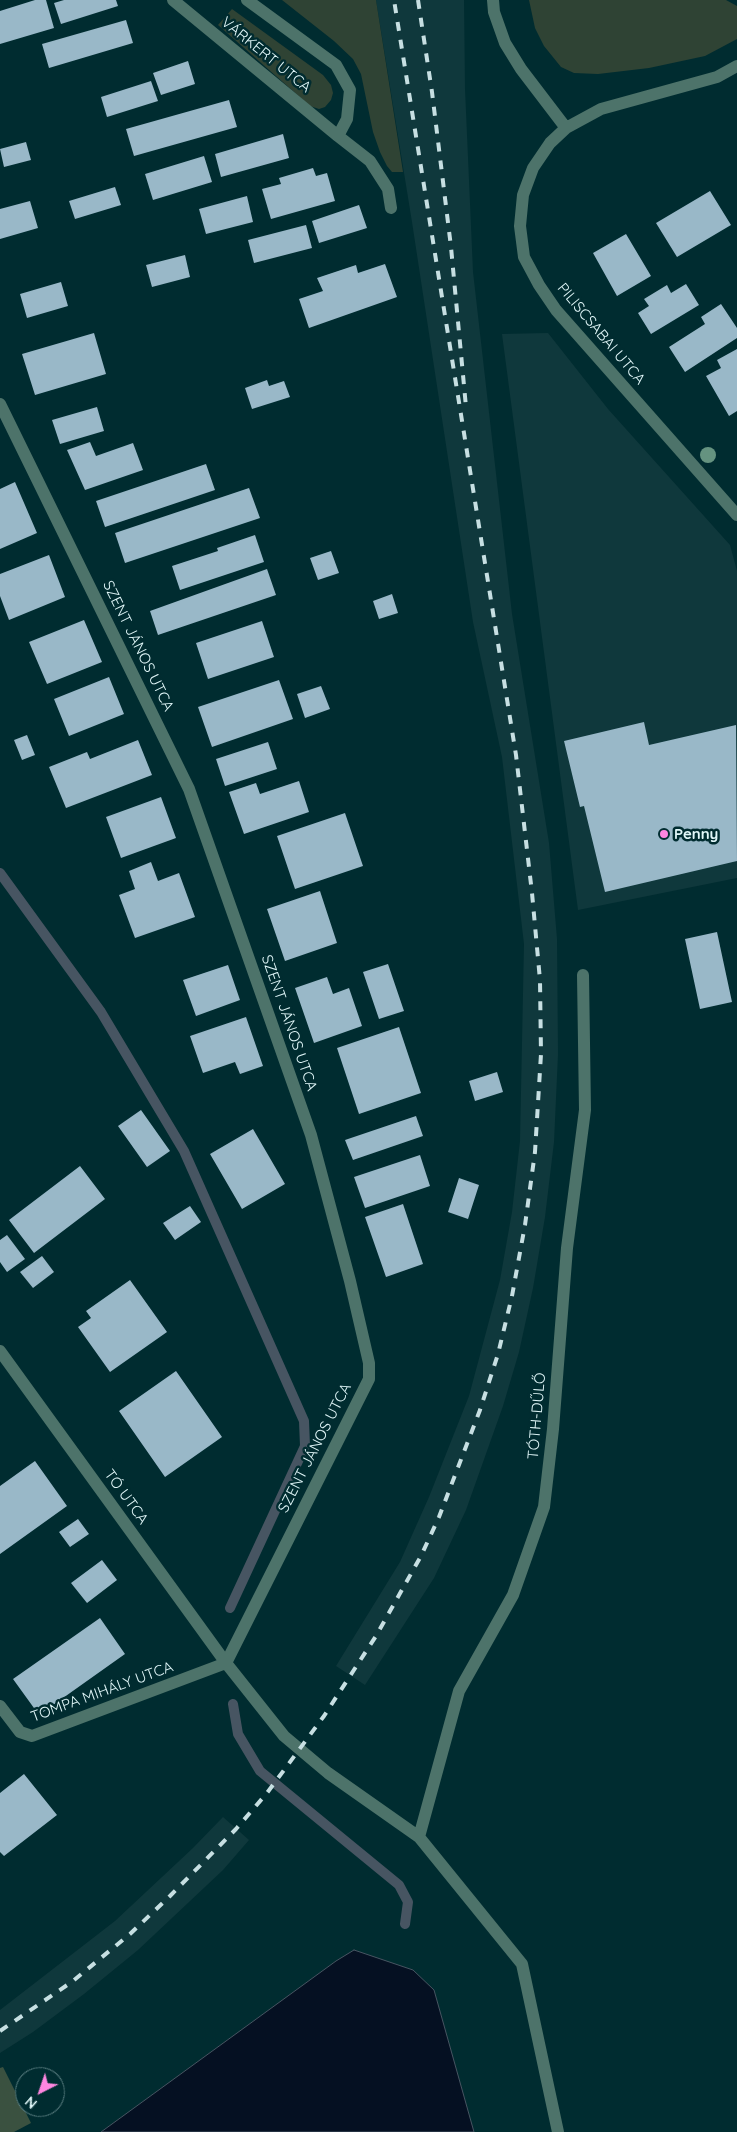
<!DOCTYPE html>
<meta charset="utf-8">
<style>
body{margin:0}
#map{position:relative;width:737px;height:2132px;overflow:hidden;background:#002c30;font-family:Quicksand,sans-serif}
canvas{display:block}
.north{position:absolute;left:15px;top:2067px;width:50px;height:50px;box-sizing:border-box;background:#002c30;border:1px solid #5a7d80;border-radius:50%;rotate:221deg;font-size:14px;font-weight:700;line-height:20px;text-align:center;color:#e1f7f9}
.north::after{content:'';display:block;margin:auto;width:18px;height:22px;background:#fe86e0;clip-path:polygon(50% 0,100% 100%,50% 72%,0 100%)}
</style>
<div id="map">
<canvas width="737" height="2132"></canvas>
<div class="north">N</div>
</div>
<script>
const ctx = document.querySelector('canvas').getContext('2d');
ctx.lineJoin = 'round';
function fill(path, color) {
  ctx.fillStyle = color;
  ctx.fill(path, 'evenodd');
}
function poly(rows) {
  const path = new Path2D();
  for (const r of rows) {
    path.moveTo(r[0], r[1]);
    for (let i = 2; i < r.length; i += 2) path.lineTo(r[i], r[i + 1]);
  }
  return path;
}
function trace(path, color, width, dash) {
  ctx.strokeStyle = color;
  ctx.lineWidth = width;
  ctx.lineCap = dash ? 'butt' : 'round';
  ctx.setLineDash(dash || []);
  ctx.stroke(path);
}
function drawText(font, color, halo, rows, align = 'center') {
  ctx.font = font + ' Quicksand,sans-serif';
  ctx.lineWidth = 5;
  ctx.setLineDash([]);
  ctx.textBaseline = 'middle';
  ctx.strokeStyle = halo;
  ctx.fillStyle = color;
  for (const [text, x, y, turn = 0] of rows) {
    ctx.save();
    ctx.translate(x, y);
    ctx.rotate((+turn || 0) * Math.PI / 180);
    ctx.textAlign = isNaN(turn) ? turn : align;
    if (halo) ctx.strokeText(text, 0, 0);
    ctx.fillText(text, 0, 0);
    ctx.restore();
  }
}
const built = poly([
 [376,0,464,0,465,89,473,272,512,614,549,843,557,939,558,1054,554,1142,545,1217,533,1288,519,1352,503,1406,466,1510,434,1578,365,1685,336,1666,400,1562,429,1497,469,1396,500,1280,512,1212,520,1141,524,944,502,757,473,622,412,222],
 [548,333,608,409,730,545,737,571,737,878,578,910,502,334],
 [223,1817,249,1840,223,1870,138,1950,84,1994,33,2032,0,2053,0,2010,115,1921,193,1848]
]);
const green = poly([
 [282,0,376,0,403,172,392,172,387,166,380,152,373,132,361,74,353,59,334,41],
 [529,0,726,0,737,6,737,39,705,56,649,68,598,74,574,73,561,67,544,46,535,28],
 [232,9,323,75,331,85,333,93,331,100,325,107,319,109,310,106,218,25]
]);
const forest = poly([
 [3,2067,31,2123,14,2132,0,2132,0,2068]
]);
const water = poly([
 [354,1950,413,1970,434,1990,474,2132,101,2132,336,1961,354,1950]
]);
const stream = poly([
 [0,873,101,1012,184,1151,304,1421,305,1446,230,1608],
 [233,1704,238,1734,260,1771,399,1885,408,1902,405,1924]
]);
const building = poly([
 [35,0,46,0,54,28,0,44,0,11],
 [64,0,116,0,118,6,61,24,54,3],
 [126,20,133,43,49,68,42,44],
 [188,61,195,84,161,95,153,73],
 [151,81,158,101,107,117,101,97],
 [229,100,237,127,134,156,126,129],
 [283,134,289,158,221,177,215,154],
 [26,142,31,160,4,167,0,149],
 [204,156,212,182,153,200,145,174],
 [313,168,316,176,327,173,335,201,271,219,262,189,281,184,279,178],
 [115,187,121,205,75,219,69,201],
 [710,191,731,225,677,257,656,223],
 [247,196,253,222,206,234,199,209],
 [30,201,38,228,0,239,0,209],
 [359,205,367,228,319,243,312,221],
 [306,225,312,248,254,263,248,240],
 [626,234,651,276,617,296,593,253],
 [185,255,190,277,152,287,146,265],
 [385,264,397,297,309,328,299,299,323,291,317,278,356,265,358,273],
 [61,282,68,306,27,318,20,294],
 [686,284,699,305,651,334,638,313,649,306,644,299,667,285,671,293],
 [721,304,737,328,737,338,685,372,669,347,705,324,701,317],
 [94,333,106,374,35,395,22,354],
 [737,349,737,411,729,416,706,376,721,368,717,360],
 [267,380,269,386,284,381,290,397,252,409,245,388],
 [97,407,104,431,60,444,52,420],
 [90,442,96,456,133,443,143,470,85,490,67,450],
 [206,464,215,490,105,527,96,501],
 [15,482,37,533,0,549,0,489],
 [249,488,260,518,125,563,115,533],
 [255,535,264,562,180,590,172,566,218,551,217,548],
 [331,551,339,573,318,580,310,558],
 [49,555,65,597,9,620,0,596,0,574],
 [267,569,276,595,158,635,150,611],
 [392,594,398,613,379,619,373,601],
 [84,620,102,662,47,684,29,642],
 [262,621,274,657,208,679,196,643],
 [109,677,124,714,69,736,54,699],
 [279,680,293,719,212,747,198,707],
 [321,686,330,709,305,718,297,694],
 [644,722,649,745,736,725,737,861,605,892,584,806,580,807,564,741],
 [27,735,35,755,22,760,14,740],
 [138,740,152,775,66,808,49,767,87,752,90,759],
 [268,742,277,769,225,786,216,759],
 [299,781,309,812,244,834,229,792,256,783,260,794],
 [161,797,176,838,121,858,106,817],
 [345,813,363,866,295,889,277,836],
 [151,862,158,881,179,873,195,917,135,938,119,895,135,889,129,871],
 [320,891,337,943,285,961,267,909],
 [717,932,732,1002,700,1009,685,939],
 [388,964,404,1011,379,1019,363,972],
 [228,965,240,1000,196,1016,183,980],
 [327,977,333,994,349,988,362,1026,314,1043,295,988],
 [246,1017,263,1066,240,1074,235,1062,203,1073,190,1036],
 [399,1027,421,1093,359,1114,337,1048],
 [497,1072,503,1092,475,1101,469,1081],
 [141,1110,170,1151,147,1167,118,1126],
 [416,1116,423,1136,353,1160,345,1140],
 [253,1129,285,1184,242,1209,210,1154],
 [420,1155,430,1186,365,1208,354,1177],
 [80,1166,105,1199,34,1253,9,1220],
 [459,1178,479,1185,468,1219,448,1212],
 [403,1204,423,1264,386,1277,365,1217],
 [190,1206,201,1222,175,1240,163,1223],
 [7,1235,25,1259,7,1272,0,1262,0,1240],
 [42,1256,54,1272,33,1288,20,1272],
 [130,1280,167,1332,110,1372,78,1327,91,1318,86,1311],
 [176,1371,222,1437,165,1477,119,1411],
 [35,1461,67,1506,0,1554,0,1486],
 [78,1519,89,1534,70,1547,59,1532],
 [102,1560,117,1580,87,1603,71,1583],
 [100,1618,125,1654,39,1715,13,1679],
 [24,1774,57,1815,4,1856,0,1852,0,1793]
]);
const minor = poly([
 [173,0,338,136],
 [247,0,336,65,350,90,347,119,338,136,370,161,388,189,391,208],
 [493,0,494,12,505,43,521,69,566,128],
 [737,66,717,77,601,109,566,128,550,143,533,168,523,195,520,226,524,257,539,285,556,310,737,515],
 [0,404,189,789,311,1135,350,1281,369,1363,369,1379,226,1663],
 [0,1351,226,1663,284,1736,328,1773,419,1837,522,1964,558,2132],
 [0,1706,20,1732,32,1736,226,1663],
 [419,1837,459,1691,513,1595,544,1507,553,1429,567,1248,585,1110,583,975]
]);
const rail = poly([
 [418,0,432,92,451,247,466,407],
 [0,2031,73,1981,130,1934,170,1896,236,1829,267,1793,324,1716,376,1636,421,1556,439,1517,480,1410,498,1354,512,1296,525,1225,535,1152,541,1054,540,980,532,893,516,755,394,0]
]);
const trees = [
 [708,455]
];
const markers = [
 [664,834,5,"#fe86e0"]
];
const streetNames = [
 ["VÁRKERT UTCA",266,55,39],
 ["PILISCSABAI UTCA",601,334,50],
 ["SZENT JÁNOS UTCA",138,646,64],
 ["SZENT JÁNOS UTCA",289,1023,71],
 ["TÓTH-DŰLŐ",537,1416,-85],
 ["SZENT JÁNOS UTCA",315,1448,-63],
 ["TÓ UTCA",126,1497,54],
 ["TOMPA MIHÁLY UTCA",102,1692,-20]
];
const poiNames = [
 ["Penny",674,834]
];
fill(built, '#0f383c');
fill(green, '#2f4334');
fill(forest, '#3a5140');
fill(water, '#051022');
trace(water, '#475562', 1);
trace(stream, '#475562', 10);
fill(building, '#99b8c8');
trace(minor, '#4d736a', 12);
trace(rail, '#c7dfe2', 4, [9, 9]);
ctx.fillStyle = '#659380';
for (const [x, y] of trees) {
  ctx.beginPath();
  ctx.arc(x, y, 8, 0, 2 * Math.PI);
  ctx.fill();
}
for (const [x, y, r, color] of markers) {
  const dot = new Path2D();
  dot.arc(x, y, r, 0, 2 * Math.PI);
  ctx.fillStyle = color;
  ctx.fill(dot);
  trace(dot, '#002c30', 2);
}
drawText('15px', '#e1f7f9', '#002c30', streetNames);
drawText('bold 15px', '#e1f7f9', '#002c30', poiNames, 'left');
</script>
